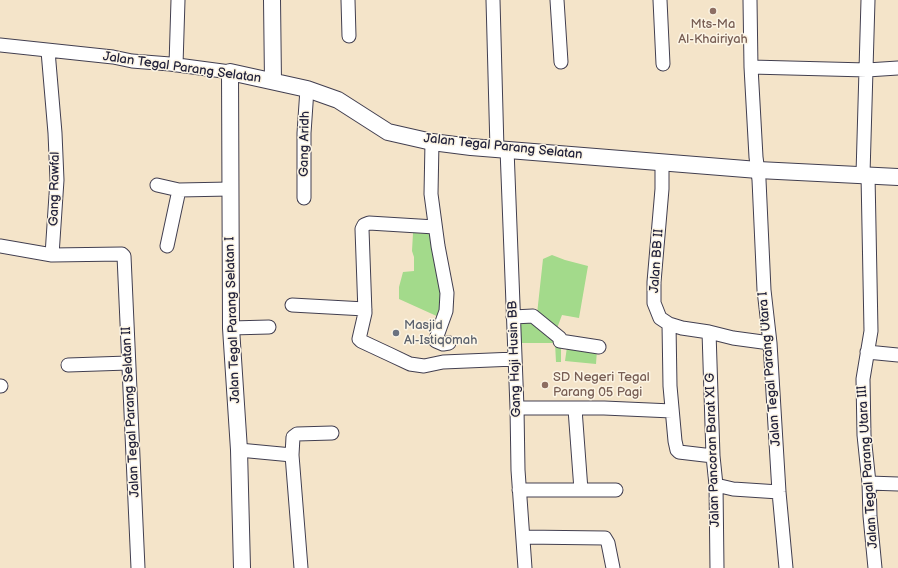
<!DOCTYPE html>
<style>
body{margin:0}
canvas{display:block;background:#f4e4c9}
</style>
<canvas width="898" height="568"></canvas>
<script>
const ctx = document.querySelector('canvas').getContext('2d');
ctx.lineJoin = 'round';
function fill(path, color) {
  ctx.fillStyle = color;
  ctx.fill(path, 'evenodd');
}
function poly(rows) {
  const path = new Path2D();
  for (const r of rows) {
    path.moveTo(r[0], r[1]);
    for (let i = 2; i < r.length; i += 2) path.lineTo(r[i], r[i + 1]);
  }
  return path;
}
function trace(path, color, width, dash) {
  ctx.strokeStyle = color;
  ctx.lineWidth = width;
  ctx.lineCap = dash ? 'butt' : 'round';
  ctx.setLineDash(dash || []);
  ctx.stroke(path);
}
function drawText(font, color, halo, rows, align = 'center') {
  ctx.font = font + ' "Balsamiq Sans",sans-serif';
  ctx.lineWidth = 3;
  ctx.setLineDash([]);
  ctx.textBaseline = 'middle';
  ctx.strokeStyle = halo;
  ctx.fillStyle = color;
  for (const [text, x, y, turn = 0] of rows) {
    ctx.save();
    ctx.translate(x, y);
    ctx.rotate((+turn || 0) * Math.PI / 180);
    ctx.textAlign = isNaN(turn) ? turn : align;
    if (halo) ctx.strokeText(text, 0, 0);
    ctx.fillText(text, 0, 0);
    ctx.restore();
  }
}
const green = poly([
 [413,233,433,234,443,287,441,318,399,299,399,287,403,272,414,271,414,257,412,251],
 [552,255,565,260,588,266,579,318,562,315,556,331,537,314,543,259],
 [521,319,534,319,561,343,561,362,556,362,555,343,521,343],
 [567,347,597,350,596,364,565,361]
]);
const minor = poly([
 [348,0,349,36],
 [493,0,497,149],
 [557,0,561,62],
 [660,0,663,64],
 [750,0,751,67,756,157,759,180,764,290,770,343,779,492,786,568],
 [0,45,113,57,132,61,170,64,230,72],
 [48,51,55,133,57,180,52,255],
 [176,65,178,0],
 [751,67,867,70,898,68],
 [432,142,431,194,438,246,447,293,446,311,437,336,436,341,443,344,449,343],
 [507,149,517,408,518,470,525,568],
 [662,162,662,189,654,282,654,303,660,318,669,324,682,328,709,332,733,338,770,343],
 [863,174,868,0],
 [868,175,871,331,863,379,864,435,869,483,870,516,875,568],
 [157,185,179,190,230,189],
 [304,198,304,133,307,89],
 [435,227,369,223,364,225,362,229,365,313,359,339,361,341,391,355,410,364,424,366,443,362,515,359],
 [0,246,52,255,122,254,124,256,138,568],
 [167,246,179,190],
 [292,305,365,309],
 [513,317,533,316,560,338,560,341,599,347],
 [669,324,670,386,675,441,677,450,679,452,713,456],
 [231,328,269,327],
 [709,332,713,456,716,485,717,568],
 [867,352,898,355],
 [68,365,128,363],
 [0,386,1,386],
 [517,408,604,408,672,411],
 [575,409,581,490],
 [239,450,292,455],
 [869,483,898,484],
 [716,485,733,489,779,492],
 [519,490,616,490],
 [523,537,605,538,608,543,613,568],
 [301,568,292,455,293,437,297,434,332,433]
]);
const tertiary = poly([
 [272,0,273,81],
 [242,568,239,450,231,328,230,72,307,89,338,100,388,132,432,142,471,147,758,170,898,177]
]);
const markers = [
 [713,11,4,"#8d6e63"],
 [396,333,4,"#6b7280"],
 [545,385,4,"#8d6e63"]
];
const educationNames = [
 ["Mts-Ma",713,25],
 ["Al-Khairiyah",713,40],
 ["SD Negeri Tegal",553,378,"left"],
 ["Parang 05 Pagi",553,393,"left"]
];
const streetNames = [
 ["Jalan Tegal Parang Selatan",182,68,8],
 ["Gang Aridh",305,144,-89],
 ["Jalan Tegal Parang Selatan",503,147,6],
 ["Gang Rawfal",55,189,-89],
 ["Jalan BB II",657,261,-86],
 ["Jalan Tegal Parang Selatan I",233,320,-92],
 ["Gang Haji Husin BB",515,359,-92],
 ["Jalan Tegal Parang Utara I",770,369,-95],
 ["Jalan Tegal Parang Selatan II",131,412,-93],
 ["Jalan Pancoran Barat XI G",713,450,-92],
 ["Jalan Tegal Parang Utara III",868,467,-94]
];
const worshipNames = [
 ["Masjid",404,326],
 ["Al-Istiqomah",404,341]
];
fill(green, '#a3da8b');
trace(minor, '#423f50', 15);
trace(tertiary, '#423f50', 18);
trace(minor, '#fff', 13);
trace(tertiary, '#fff', 16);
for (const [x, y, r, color] of markers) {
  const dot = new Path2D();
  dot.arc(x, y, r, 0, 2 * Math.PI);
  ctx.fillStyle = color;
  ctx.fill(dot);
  trace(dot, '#fcf5e5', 1.5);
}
drawText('13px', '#785e54', '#fcf5e5', educationNames);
drawText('13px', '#22223b', '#fcf5e5', streetNames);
drawText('13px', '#5b616d', '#fcf5e5', worshipNames, 'left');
</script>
